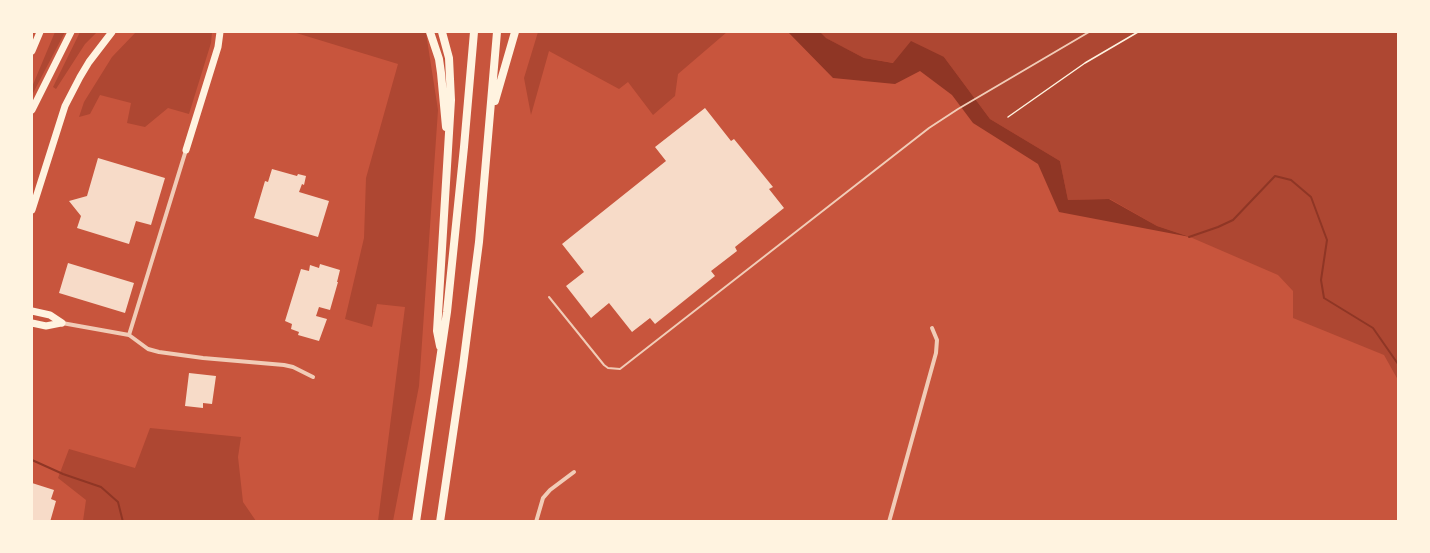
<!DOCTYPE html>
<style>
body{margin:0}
#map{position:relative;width:1430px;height:553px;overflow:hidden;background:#c8553d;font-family:"Libre Baskerville",serif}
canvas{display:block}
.frame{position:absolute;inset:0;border:33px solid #fff3e0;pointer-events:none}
</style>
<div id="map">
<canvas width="1430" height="553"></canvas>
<div class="frame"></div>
</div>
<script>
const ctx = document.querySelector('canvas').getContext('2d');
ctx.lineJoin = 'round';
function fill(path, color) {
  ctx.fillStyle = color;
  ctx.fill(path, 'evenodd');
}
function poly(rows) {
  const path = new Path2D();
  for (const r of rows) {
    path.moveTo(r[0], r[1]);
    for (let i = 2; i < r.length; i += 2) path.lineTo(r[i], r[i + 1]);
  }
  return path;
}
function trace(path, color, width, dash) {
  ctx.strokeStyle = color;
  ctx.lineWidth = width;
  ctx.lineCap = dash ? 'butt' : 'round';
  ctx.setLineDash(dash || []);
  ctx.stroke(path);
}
const green = poly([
 [55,32,65,32,32,95,32,87],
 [80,32,97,32,85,44,56,89,53,87],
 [136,32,212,32,211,43,189,114,168,108,145,127,127,123,131,103,100,95,90,114,79,117,84,102,112,57],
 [293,32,426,33,438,110,419,386,393,521,378,521,405,307,377,304,372,327,345,319,364,238,366,178,398,64],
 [538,32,727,32,678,74,675,96,653,115,628,82,619,89,549,51,531,115,524,78],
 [814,32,1398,32,1398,380,1384,355,1293,318,1293,291,1278,275,1190,237,1157,226,1110,199,1068,200,1060,161,990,119,944,57,894,63,864,58],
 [150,428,241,437,238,457,243,502,256,521,83,521,86,500,58,478,69,449,135,468]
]);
const water = poly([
 [788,32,820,32,826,38,864,58,893,63,911,41,944,57,990,119,1060,161,1068,200,1109,199,1157,226,1190,237,1059,212,1038,164,973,123,952,95,920,71,895,84,833,78]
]);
const stream = poly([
 [1189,237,1218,227,1233,220,1275,176,1291,180,1311,197,1327,240,1321,280,1324,298,1373,328,1398,364],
 [32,460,63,474,101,487,118,502,123,522]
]);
const building = poly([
 [705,108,731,141,734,139,773,187,769,189,784,208,735,247,737,251,711,271,715,276,655,324,650,318,632,332,609,303,591,318,566,286,584,272,562,244,666,161,655,147],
 [98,158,165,178,151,225,136,221,129,244,77,228,81,216,69,201,87,196],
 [272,169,297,176,298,174,306,176,304,185,302,184,299,192,329,201,318,237,254,218,265,181,268,182],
 [68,263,134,283,125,313,59,293],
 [320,264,340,270,337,282,338,282,330,310,319,307,316,316,327,319,319,341,298,335,299,332,291,329,292,324,285,321,301,269,309,271,310,265,319,268],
 [189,373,216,376,212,404,203,403,203,408,185,406],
 [32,483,54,490,51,499,56,501,50,522,32,522]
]);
const path = poly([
 [1008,117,1085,63,1138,32]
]);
const service = poly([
 [549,297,604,365,608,368,620,369,929,128,958,109,1089,32]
]);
const minor = poly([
 [62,323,129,335,148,349,159,352,203,358,284,365,293,367,313,377],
 [129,335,186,150],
 [536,522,543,498,550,490,574,472],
 [889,522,936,353,937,340,932,328]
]);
const trunk = poly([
 [32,51,40,32],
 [32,110,71,32],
 [186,150,218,47,220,32],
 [32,210,65,106,80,77,89,62,112,32],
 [32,311,50,315,62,323],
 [32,323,46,326,61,323]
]);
const motorway = poly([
 [430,32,439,59,441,73,446,127],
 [495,101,515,32],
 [440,346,437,331,451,100,449,58,442,32],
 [416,522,447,312,464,147,474,32],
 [440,522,463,366,479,242,497,32]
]);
fill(green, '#ae4732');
fill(water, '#8f3625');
trace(stream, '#8f3625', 2);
fill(building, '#f7dbc8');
trace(path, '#fff3e0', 1.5);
trace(service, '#f1ccb7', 2);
trace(minor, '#f1ccb7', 4);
trace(trunk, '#fff3e0', 7);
trace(motorway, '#fff3e0', 8);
</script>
